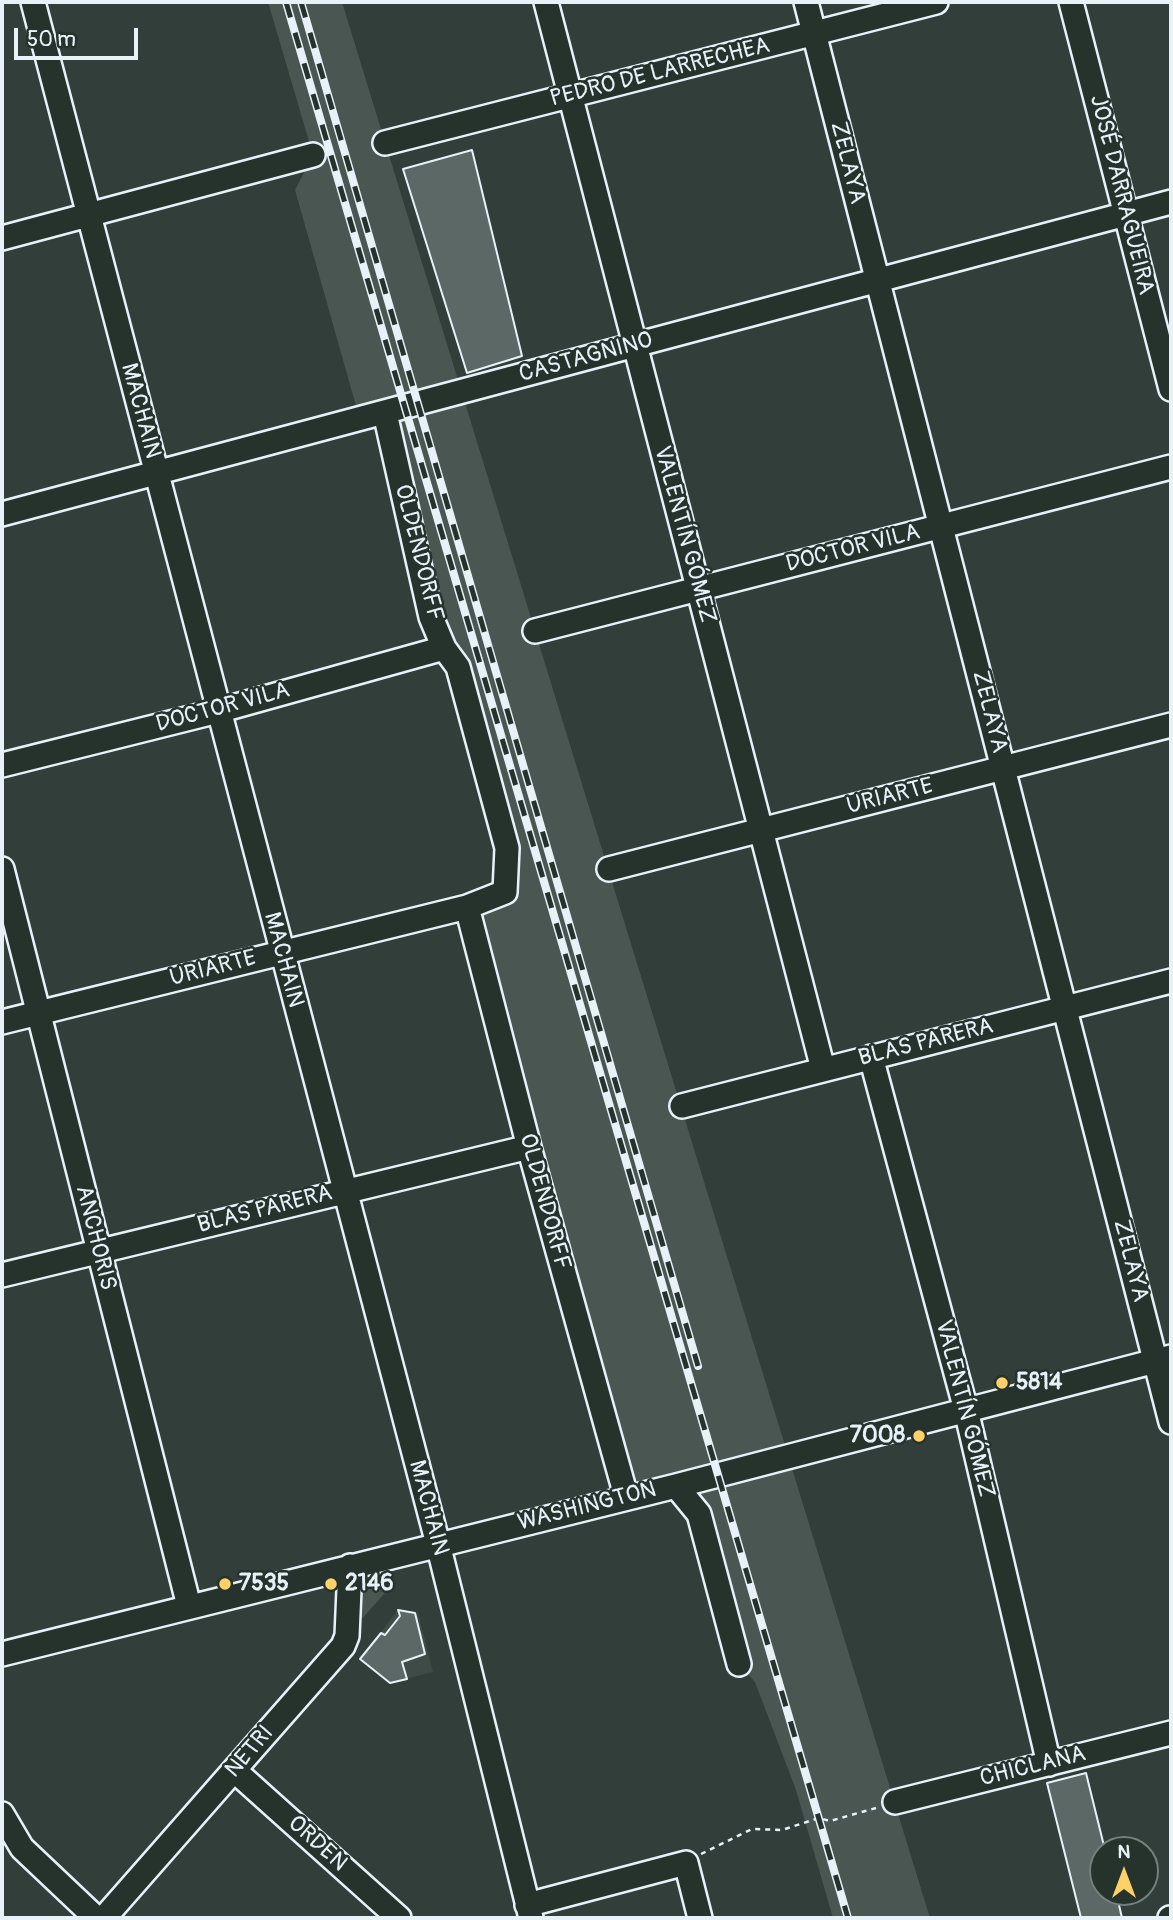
<!DOCTYPE html>
<meta charset="utf-8">
<style>
body{margin:0}
#map{position:relative;width:1173px;height:1920px;overflow:hidden;background:#323e39;font-family:Pangolin,sans-serif}
canvas{display:block}
.frame{position:absolute;inset:0;border:4px solid #e8f1f8;pointer-events:none}
.north{position:absolute;left:1089px;top:1836px;width:70px;height:70px;box-sizing:border-box;background:#26332d;border:2px solid #747f7e;border-radius:50%;rotate:0deg;font-size:19px;font-weight:700;line-height:28px;text-align:center;color:#e8f1f8}
.north::after{content:'';display:block;margin:auto;width:24px;height:32px;background:#ffd166;clip-path:polygon(50% 0,100% 100%,50% 72%,0 100%)}
.scale{position:absolute;left:14px;top:28px;width:124px;height:32px;box-sizing:border-box;border:4px solid #e8f1f8;border-top:0;padding-left:9px;font-size:21px;line-height:24px;white-space:nowrap;color:#e8f1f8;-webkit-text-stroke:5px #26332d;paint-order:stroke}
</style>
<div id="map">
<canvas width="1173" height="1920"></canvas>
<div class="frame"></div>
<div class="north">N</div>
<div class="scale">50 m</div>
</div>
<script>
const ctx = document.querySelector('canvas').getContext('2d');
ctx.lineJoin = 'round';
function fill(path, color) {
  ctx.fillStyle = color;
  ctx.fill(path, 'evenodd');
}
function poly(rows) {
  const path = new Path2D();
  for (const r of rows) {
    path.moveTo(r[0], r[1]);
    for (let i = 2; i < r.length; i += 2) path.lineTo(r[i], r[i + 1]);
  }
  return path;
}
function trace(path, color, width, dash) {
  ctx.strokeStyle = color;
  ctx.lineWidth = width;
  ctx.lineCap = dash ? 'butt' : 'round';
  ctx.setLineDash(dash || []);
  ctx.stroke(path);
}
function drawText(font, color, halo, rows, align = 'center') {
  ctx.font = font + ' Pangolin,sans-serif';
  ctx.lineWidth = 5;
  ctx.setLineDash([]);
  ctx.textBaseline = 'middle';
  ctx.strokeStyle = halo;
  ctx.fillStyle = color;
  for (const [text, x, y, turn = 0] of rows) {
    ctx.save();
    ctx.translate(x, y);
    ctx.rotate((+turn || 0) * Math.PI / 180);
    ctx.textAlign = isNaN(turn) ? turn : align;
    if (halo) ctx.strokeText(text, 0, 0);
    ctx.fillText(text, 0, 0);
    ctx.restore();
  }
}
const built = poly([
 [398,1610,418,1613,433,1672,390,1683,360,1659]
]);
const green = poly([
 [268,2,342,2,930,1918,833,1918,796,1790,755,1682,739,1664,699,1514,676,1486,626,1496,467,907,505,892,507,848,444,648,385,414,360,420,295,190,313,155],
 [392,1568,393,1584,359,1622,357,1579]
]);
const building = poly([
 [472,150,522,356,467,373,403,169,472,150],
 [398,1610,415,1613,425,1654,402,1662,407,1679,390,1683,360,1659,381,1633,385,1635,400,1616,398,1610],
 [1086,1773,1105,1850,1103,1892,1116,1892,1122,1918,1081,1918,1047,1783,1086,1773]
]);
const path = poly([
 [701,1854,752,1829,782,1830,819,1818,830,1821,876,1808]
]);
const minor = poly([
 [33,2,438,1544,531,1918],
 [546,2,823,1069],
 [806,2,1171,1422],
 [1071,2,1171,389],
 [385,143,936,2],
 [2,238,313,155],
 [2,514,1171,202],
 [535,631,1171,467],
 [2,765,218,711,444,648],
 [2,869,189,1606],
 [609,869,1171,725],
 [467,907,529,1147,626,1496],
 [2,1022,467,907,505,892,507,848,458,667,444,648,431,617,385,413],
 [871,1057,966,1410,1049,1764],
 [682,1106,1171,981],
 [2,1275,529,1147],
 [676,1486,699,1514,739,1664],
 [2,1654,676,1486,1171,1357],
 [234,1770,399,1918],
 [895,1802,1171,1733],
 [2,1814,22,1848,96,1918],
 [527,1905,686,1863,700,1918],
 [104,1918,343,1646,347,1636,350,1566],
 [1170,1918,1171,1918]
]);
const rail = poly([
 [286,2,848,1918],
 [301,2,698,1366]
]);
const markers = [
 [1002,1383,7,"#ffd166"],
 [919,1436,7,"#ffd166"],
 [225,1584,7,"#ffd166"],
 [331,1584,7,"#ffd166"]
];
const streetNames = [
 ["PEDRO DE LARRECHEA",660,73,-14],
 ["ZELAYA",847,163,76],
 ["JOSÉ DARRAGUEIRA",1121,195,76],
 ["CASTAGNINO",586,358,-15],
 ["MACHAIN",140,411,75],
 ["VALENTÍN GÓMEZ",684,535,75],
 ["DOCTOR VILA",853,549,-14],
 ["OLDENDORFF",418,553,76],
 ["DOCTOR VILA",223,708,-15],
 ["ZELAYA",989,712,76],
 ["URIARTE",890,797,-14],
 ["MACHAIN",283,960,75],
 ["URIARTE",213,969,-14],
 ["BLAS PARERA",926,1043,-14],
 ["OLDENDORFF",544,1202,75],
 ["BLAS PARERA",265,1210,-14],
 ["ANCHORIS",95,1238,76],
 ["ZELAYA",1130,1261,76],
 ["VALENTÍN GÓMEZ",964,1409,76],
 ["WASHINGTON",587,1507,-14],
 ["MACHAIN",428,1508,75],
 ["NETRI",250,1752,-49],
 ["CHICLANA",1033,1767,-14],
 ["ORDEN",317,1844,42]
];
const poiNames = [
 ["5814",1016,1383],
 ["7008",905,1436,"right"],
 ["7535",239,1584],
 ["2146",345,1584]
];
fill(built, '#3f4b46');
fill(green, '#495651');
fill(building, '#5c6865');
trace(building, '#e8f1f8', 2);
trace(minor, '#e8f1f8', 28);
trace(path, '#e8f1f8', 2.5, [5, 5]);
trace(minor, '#26332d', 23);
trace(rail, '#e8f1f8', 8);
trace(rail, '#26332d', 5, [16]);
for (const [x, y, r, color] of markers) {
  const dot = new Path2D();
  dot.arc(x, y, r, 0, 2 * Math.PI);
  ctx.fillStyle = color;
  ctx.fill(dot);
  trace(dot, '#26332d', 2.5);
}
drawText('23px', '#e8f1f8', '#26332d', streetNames);
drawText('bold 23px', '#e8f1f8', '#26332d', poiNames, 'left');
</script>
